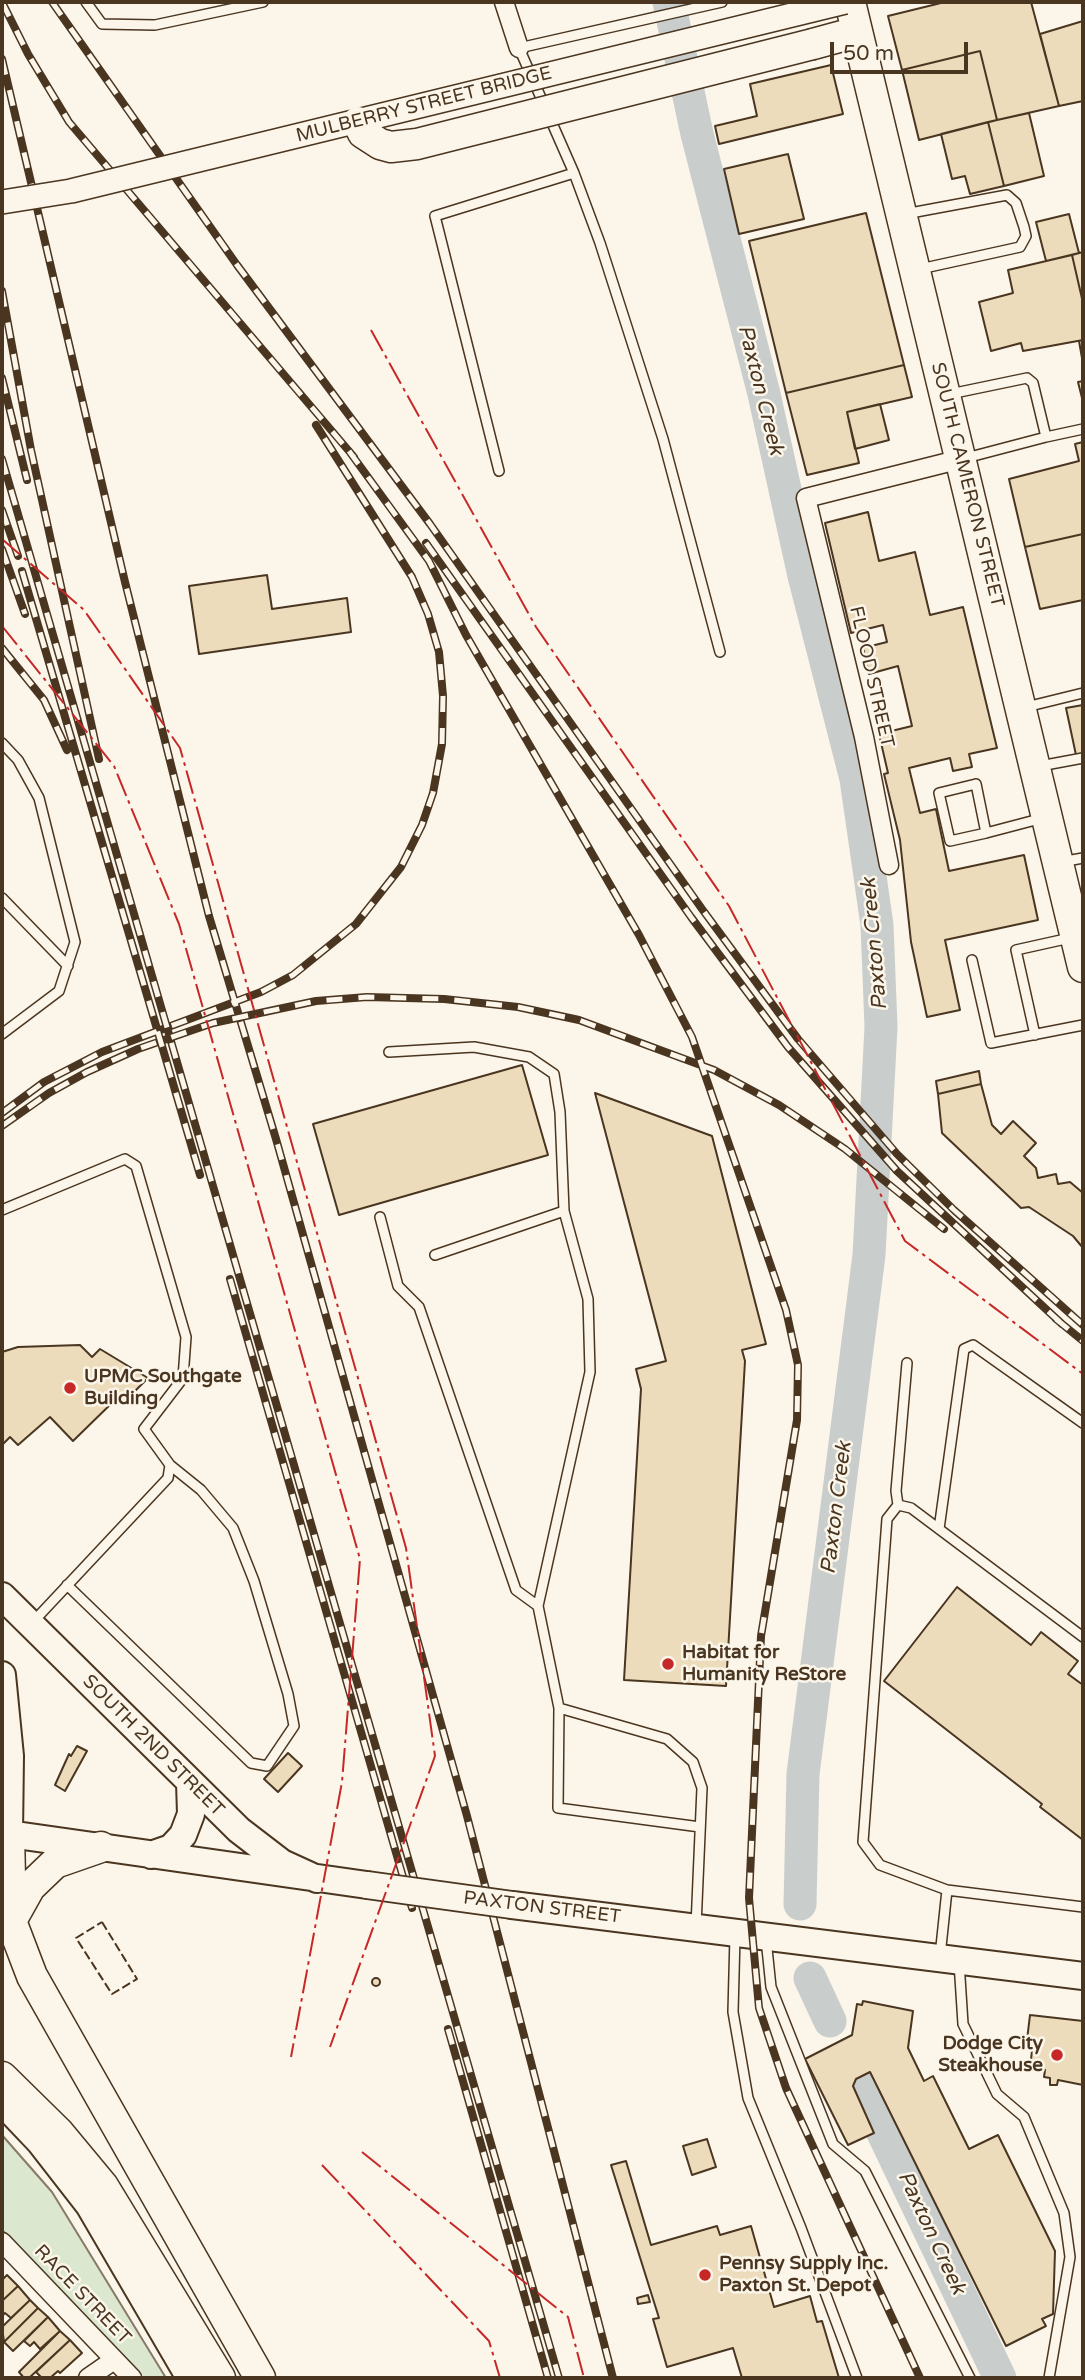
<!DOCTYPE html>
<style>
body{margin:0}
#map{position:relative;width:1085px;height:2380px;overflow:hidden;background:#fbf6e9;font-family:"Varela Round",sans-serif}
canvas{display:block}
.frame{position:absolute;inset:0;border:4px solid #4a3520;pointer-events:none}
.scale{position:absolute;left:830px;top:42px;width:138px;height:32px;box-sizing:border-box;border:4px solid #4a3520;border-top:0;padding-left:9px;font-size:21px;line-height:24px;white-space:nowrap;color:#4a3520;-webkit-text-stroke:5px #fbf6e9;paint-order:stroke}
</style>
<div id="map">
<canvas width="1085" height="2380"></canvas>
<div class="frame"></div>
<div class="scale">50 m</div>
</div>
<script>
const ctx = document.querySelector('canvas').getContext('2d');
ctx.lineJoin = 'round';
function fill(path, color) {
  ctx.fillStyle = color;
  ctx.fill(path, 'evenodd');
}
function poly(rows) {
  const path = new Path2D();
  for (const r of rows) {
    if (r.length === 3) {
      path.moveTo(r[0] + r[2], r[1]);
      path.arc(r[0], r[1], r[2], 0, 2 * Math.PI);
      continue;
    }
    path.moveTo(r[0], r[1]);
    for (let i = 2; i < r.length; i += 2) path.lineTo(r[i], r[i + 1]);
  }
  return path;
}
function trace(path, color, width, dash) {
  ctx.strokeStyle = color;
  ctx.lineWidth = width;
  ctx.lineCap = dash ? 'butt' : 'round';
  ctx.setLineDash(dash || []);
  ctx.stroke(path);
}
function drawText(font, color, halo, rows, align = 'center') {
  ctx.font = font + ' "Varela Round",sans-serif';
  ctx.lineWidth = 5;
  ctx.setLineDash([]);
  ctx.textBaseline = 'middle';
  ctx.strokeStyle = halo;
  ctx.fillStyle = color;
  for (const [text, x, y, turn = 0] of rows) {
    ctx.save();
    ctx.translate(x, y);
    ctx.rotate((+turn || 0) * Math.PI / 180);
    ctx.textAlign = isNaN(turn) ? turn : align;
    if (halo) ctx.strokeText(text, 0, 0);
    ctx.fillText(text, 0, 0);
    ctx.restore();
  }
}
const green = poly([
 [2,2135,52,2192,166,2378,141,2378,2,2230,2,2135]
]);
const river = poly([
 [669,2,697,134,764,394,804,576,856,779,877,925,881,1027,869,1255,803,1774,800,1904],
 [810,1978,830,2021],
 [861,2087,1000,2378]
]);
const building = poly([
 [945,2,1031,2,1059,106,997,120,980,51,902,70,888,16,945,2],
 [1083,21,1083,101,1059,106,1040,34,1083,21],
 [980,51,997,120,919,140,902,70,980,51],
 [831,65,843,114,719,144,715,126,757,116,750,84,831,65],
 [1029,113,1044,176,1004,186,988,122,1029,113],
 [988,122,1004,186,970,194,965,176,952,179,941,134,988,122],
 [788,154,804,219,739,234,724,169,788,154],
 [866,213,904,365,786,393,749,241,866,213],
 [1069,214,1079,253,1046,261,1036,222,1069,214],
 [1083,252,1083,303,1072,255,1083,252],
 [1072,255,1083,303,1083,340,1023,351,1021,343,991,351,979,302,1013,293,1008,270,1072,255],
 [1083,340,1083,357,1082,358,1079,341,1083,340],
 [904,365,912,397,847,412,859,463,807,475,786,393,904,365],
 [1083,381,1083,402,1078,382,1083,381],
 [880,404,889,440,855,449,847,412,880,404],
 [1083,442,1083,534,1025,547,1009,479,1079,461,1075,444,1083,442],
 [868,512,879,561,915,552,930,615,963,607,997,748,969,754,972,767,953,771,950,758,909,768,920,813,936,809,949,871,1024,855,1038,920,945,940,960,1010,927,1017,911,942,900,840,884,774,888,773,879,734,912,726,898,666,869,674,863,648,887,642,883,625,851,633,825,523,868,512],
 [1083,534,1083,600,1040,609,1025,547,1083,534],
 [267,575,272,609,347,598,351,632,199,654,189,586,267,575],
 [1083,705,1083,754,1076,755,1066,708,1083,705],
 [522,1065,548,1155,339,1215,313,1124,522,1065],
 [979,1071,981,1084,938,1094,936,1081,979,1071],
 [981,1084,992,1125,1001,1134,1013,1121,1036,1143,1024,1156,1036,1168,1038,1178,1056,1174,1058,1184,1070,1182,1083,1193,1083,1248,1073,1236,1029,1207,1021,1208,942,1133,938,1094,981,1084],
 [595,1093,712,1136,766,1344,742,1350,745,1361,726,1686,624,1680,641,1389,636,1369,666,1361,595,1093],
 [80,1345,92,1357,100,1349,148,1378,123,1403,117,1398,73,1441,50,1417,18,1445,10,1437,2,1445,2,1352,18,1347,80,1345],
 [957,1587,1031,1645,1041,1632,1078,1661,1068,1674,1083,1685,1083,1840,1040,1807,1042,1804,884,1681,957,1587],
 [77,1746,87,1751,65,1791,55,1785,69,1754,71,1756,77,1746],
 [288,1753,302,1766,278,1792,264,1779,288,1753],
 [376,1982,4],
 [863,2001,913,2011,908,2048,924,2081,933,2076,969,2149,998,2135,1055,2251,1053,2314,1042,2319,1046,2326,1006,2346,870,2072,856,2079,853,2086,874,2133,848,2145,805,2059,852,2035,857,2004,862,2005,863,2001],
 [1030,2015,1083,2021,1083,2085,1058,2080,1057,2085,1050,2085,1050,2078,1044,2077,1045,2070,1030,2069,1033,2041,1027,2040,1030,2015],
 [707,2139,716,2167,692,2175,683,2146,707,2139],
 [626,2161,651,2245,717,2226,720,2235,751,2226,774,2307,810,2296,817,2322,822,2321,839,2378,742,2378,733,2348,667,2367,653,2319,659,2318,611,2165,626,2161],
 [7,2275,18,2286,2,2301,2,2280,7,2275],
 [18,2286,30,2300,11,2318,5,2313,2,2316,2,2301,18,2286],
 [648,2295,650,2302,638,2304,637,2298,648,2295],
 [30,2300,38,2308,4,2342,2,2327,30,2300],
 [38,2308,48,2317,13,2351,4,2342,38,2308],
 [48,2317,60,2331,40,2349,34,2342,30,2346,24,2341,48,2317],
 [60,2331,70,2340,29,2378,24,2378,19,2372,60,2331],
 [70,2340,82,2353,60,2373,58,2371,50,2378,42,2378,36,2372,70,2340]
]);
const lane = poly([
 [86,2,102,24,155,25,263,2],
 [905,214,1007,195,1016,203,1024,227,1026,236,1020,247,920,269],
 [950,394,1027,378,1033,383,1046,437,1083,429],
 [966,458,1046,437],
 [499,471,435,216,574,173],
 [720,652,663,439,600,243,574,173,519,48,722,2],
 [1026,707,1083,693],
 [2,743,18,760,39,798,75,942,59,991,2,1034],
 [1040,766,1083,758],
 [986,833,976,784,939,793,950,841,986,833,1043,818],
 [1061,862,1083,858],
 [2,898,68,966],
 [972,960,991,1043,1083,1025],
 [1035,1035,1016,950,1070,938],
 [389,1052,474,1047,529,1057,554,1074,560,1112,564,1211],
 [2,1210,125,1159,136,1166,186,1337,183,1378,144,1429,170,1465,168,1478,32,1623],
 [380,1217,398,1286,419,1307,516,1590,538,1606],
 [435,1255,564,1211,588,1299,590,1372,538,1606,559,1708,667,1739,693,1762,702,1788,696,1926],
 [898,1505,896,1491,907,1363],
 [939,1529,964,1349,973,1345,1083,1423],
 [67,1585,251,1763,267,1766,294,1726,288,1694,254,1581,233,1528,201,1490,170,1465],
 [559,1708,558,1808,700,1827],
 [947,1890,1083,1907],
 [735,1936,733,2012,748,2098,801,2228,857,2378],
 [766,1939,771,1987,833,2144,865,2171,970,2378],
 [940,1956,947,1890,880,1865,863,1842,887,1519,898,1505,911,1508,1083,1637],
 [959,1962,963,2024,997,2094,1024,2117,1064,2213,1070,2257,1049,2378]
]);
const street = poly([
 [504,2,519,48],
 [889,865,864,737,806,498,961,459],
 [2,2242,132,2378],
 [88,2378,114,2360]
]);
const primary = poly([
 [2,1596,239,1830,282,1863,317,1879],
 [2,1675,10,1756,9,1834],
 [2,1833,367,1885],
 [151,1855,171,1848,183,1835,191,1814,190,1782],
 [512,1905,1083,1976],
 [2,2102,40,2142,89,2205,190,2378]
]);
const highway = poly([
 [850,2,1083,967],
 [813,44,857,32],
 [9,1834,11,1921,32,1976,260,2378],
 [11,1921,30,1887,55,1863,101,1847],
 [2,2077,59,2133,103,2186,220,2378]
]);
const rail = poly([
 [2,2,28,54,69,122,354,457],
 [52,2,237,265,430,524,702,909,798,1039,897,1154,954,1210,1083,1325],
 [2,59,125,582,209,916,276,1139,467,1816,613,2378],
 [2,291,31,450,99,759],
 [2,378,27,480],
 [349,451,429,561,466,635,639,935,692,1037,786,1310,798,1365,797,1420,761,1636,749,1898,759,2008,786,2088,920,2378],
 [2,459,559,2378],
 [2,510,18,556],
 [426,543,691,917,788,1047,897,1171,1062,1324],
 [2,549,25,614],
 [22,571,200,1175],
 [2,648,44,700,67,750],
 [2,1113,44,1082,102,1052,261,992,293,975,356,924,401,867,422,825,433,793,442,744,443,696,439,652,428,614,412,577,316,425],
 [2,1126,49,1093,87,1072,138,1049,213,1023,316,1001,367,997,444,999,518,1007,579,1020,714,1070,779,1105,845,1149,944,1229],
 [230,1279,412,1908],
 [1056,1319,1083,1341],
 [448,2029,548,2378]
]);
const secondaryBridge = poly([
 [2,202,71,191,845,2]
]);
const primaryBridge = poly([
 [367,1885,512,1905]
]);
const highwayBridge = poly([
 [358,122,363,133,380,144,391,147,417,144,813,44]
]);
const fence = poly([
 [102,1922,137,1979,112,1994,76,1938,102,1922]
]);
const power = poly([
 [371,330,536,627,729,906,905,1241,1083,1374],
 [2,539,84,610,180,748,406,1548,435,1756,330,2047],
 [2,626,114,766,179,924,360,1559,342,1782,291,2057],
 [362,2152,568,2317,584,2378],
 [322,2165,489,2341,500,2378]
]);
const markers = [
 [70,1388,7,"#c62828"],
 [668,1664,7,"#c62828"],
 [1057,2055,7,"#c62828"],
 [705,2275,7,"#c62828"]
];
const streetNames = [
 ["MULBERRY STREET BRIDGE",424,105,-14],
 ["SOUTH CAMERON STREET",967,485,76],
 ["FLOOD STREET",871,677,77],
 ["SOUTH 2ND STREET",153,1746,45],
 ["PAXTON STREET",542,1908,7],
 ["RACE STREET",82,2295,46]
];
const poiNames = [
 ["UPMC Southgate",84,1377],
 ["Building",84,1399],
 ["Habitat for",682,1653],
 ["Humanity ReStore",682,1675],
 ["Dodge City",1043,2044,"right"],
 ["Steakhouse",1043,2066,"right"],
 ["Pennsy Supply Inc.",719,2264],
 ["Paxton St. Depot",719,2286]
];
const waterNames = [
 ["Paxton Creek",760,390,76],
 ["Paxton Creek",875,944,-95],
 ["Paxton Creek",837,1508,-83],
 ["Paxton Creek",931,2233,65]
];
fill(green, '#dce7d0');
trace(green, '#887966', 2);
trace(river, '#c9cecd', 33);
fill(building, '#ecdcbc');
trace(building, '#4a3520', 2);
trace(lane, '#4a3520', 12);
trace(street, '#4a3520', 21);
trace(primary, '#4a3520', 30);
trace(highway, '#4a3520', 33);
trace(lane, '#fbf6e9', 9);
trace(street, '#fbf6e9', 18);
trace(primary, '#fbf6e9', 26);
trace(highway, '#fbf6e9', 30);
trace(rail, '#4a3520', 8);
trace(rail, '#fbf6e9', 5, [16]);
trace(secondaryBridge, '#4a3520', 26, []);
trace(primaryBridge, '#4a3520', 30, []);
trace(highwayBridge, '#4a3520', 33, []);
trace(secondaryBridge, '#fbf6e9', 23);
trace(primaryBridge, '#fbf6e9', 26);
trace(highwayBridge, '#fbf6e9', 30);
trace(fence, '#4a3520', 2, [9, 3.5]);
trace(power, '#c62828', 2, [24, 5, 3.5, 5]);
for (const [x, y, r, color] of markers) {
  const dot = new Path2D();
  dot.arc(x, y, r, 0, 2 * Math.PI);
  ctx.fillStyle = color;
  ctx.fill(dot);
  trace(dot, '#fbf6e9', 2.5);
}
drawText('19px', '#4a3520', '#fbf6e9', streetNames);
drawText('bold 19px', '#4a3520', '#fbf6e9', poiNames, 'left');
drawText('italic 21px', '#4a3520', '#fbf6e9', waterNames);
</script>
